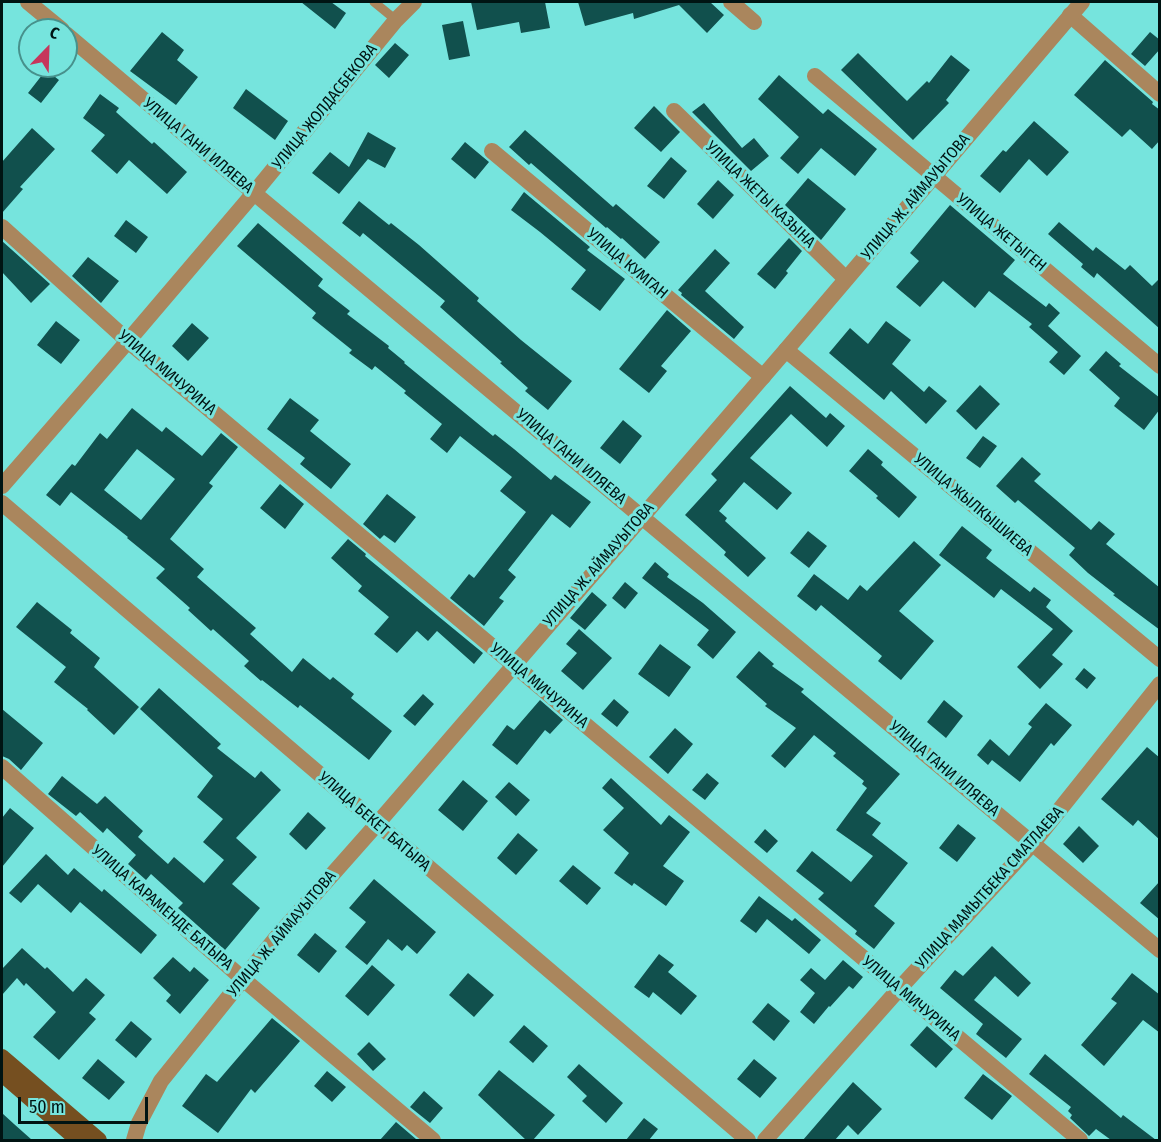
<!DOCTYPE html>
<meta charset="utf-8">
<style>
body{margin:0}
#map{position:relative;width:1161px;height:1142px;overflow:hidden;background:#76e4dd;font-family:"Fira Sans Condensed",sans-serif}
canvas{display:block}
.frame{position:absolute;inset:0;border:3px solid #001413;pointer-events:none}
.north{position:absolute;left:18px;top:18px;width:60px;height:60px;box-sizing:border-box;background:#76e4dd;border:2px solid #47918c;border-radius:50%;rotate:23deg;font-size:16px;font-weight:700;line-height:24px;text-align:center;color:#001413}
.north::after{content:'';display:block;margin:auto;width:21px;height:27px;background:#c6365c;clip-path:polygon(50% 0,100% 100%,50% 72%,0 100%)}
.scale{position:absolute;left:18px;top:1097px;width:130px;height:27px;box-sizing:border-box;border:3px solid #001413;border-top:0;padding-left:8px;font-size:18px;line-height:21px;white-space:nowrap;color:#001413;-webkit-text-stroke:4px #76e4dd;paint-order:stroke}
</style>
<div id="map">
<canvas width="1161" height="1142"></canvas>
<div class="frame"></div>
<div class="north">С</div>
<div class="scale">50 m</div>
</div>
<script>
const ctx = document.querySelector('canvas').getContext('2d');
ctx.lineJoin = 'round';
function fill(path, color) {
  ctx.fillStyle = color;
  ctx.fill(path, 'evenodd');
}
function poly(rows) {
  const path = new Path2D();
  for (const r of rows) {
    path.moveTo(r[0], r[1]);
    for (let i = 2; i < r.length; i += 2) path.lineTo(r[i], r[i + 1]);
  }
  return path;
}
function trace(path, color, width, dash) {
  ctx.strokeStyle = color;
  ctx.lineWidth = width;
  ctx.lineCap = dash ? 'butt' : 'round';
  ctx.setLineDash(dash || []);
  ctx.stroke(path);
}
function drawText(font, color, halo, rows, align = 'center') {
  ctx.font = font + ' "Fira Sans Condensed",sans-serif';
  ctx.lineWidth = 6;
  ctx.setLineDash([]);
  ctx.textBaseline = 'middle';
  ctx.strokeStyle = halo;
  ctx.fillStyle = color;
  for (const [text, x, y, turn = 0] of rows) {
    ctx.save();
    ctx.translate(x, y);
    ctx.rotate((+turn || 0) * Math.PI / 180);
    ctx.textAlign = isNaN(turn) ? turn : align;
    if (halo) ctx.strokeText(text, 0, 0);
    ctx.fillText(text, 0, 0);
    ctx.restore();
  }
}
const building = poly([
 [301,2,331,2,346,13,335,29],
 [471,2,545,2,550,28,521,33,519,22,477,30],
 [578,2,710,2,724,15,707,33,679,5,634,19,633,13,585,26],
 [463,21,470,56,449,60,442,25],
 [162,32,184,50,177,60,198,77,176,105,130,71],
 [1150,32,1160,40,1160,49,1145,66,1131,54],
 [395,43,409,55,389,78,375,65],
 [858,53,907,101,927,81,929,83,951,55,970,70,946,100,949,103,913,140,841,70],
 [1105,60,1153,102,1152,104,1160,110,1160,140,1152,149,1130,129,1122,137,1074,95],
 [46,70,59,80,41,103,28,93],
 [779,75,823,114,828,109,877,149,855,176,821,148,798,174,780,158,799,137,758,99],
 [246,89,288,121,275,140,233,108],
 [100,94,119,108,116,112,152,144,154,142,187,172,167,194,129,160,117,174,91,151,105,135,83,118],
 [704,103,742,148,754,138,769,156,751,171,692,112],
 [654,106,680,132,661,152,634,128],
 [1034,121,1069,152,1047,176,1029,159,1000,193,980,176,1003,150,1006,152],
 [32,128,55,149,20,187,23,189,2,213,2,162],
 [525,130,613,207,616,204,660,242,645,259,622,238,621,239,607,227,606,228,531,163,529,165,509,147],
 [368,132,396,148,385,168,368,159,339,194,312,173,330,152,349,167],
 [465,142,489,162,475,179,451,159],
 [671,157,687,171,664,199,647,186],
 [808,178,846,209,821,240,785,205],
 [718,180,734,195,713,219,697,204],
 [524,192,590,247,587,250,625,279,600,311,571,289,586,270,540,232,511,210],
 [359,201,389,225,391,223,419,245,479,298,477,301,521,340,572,381,548,410,525,391,528,388,500,363,502,362,440,307,445,301,363,233,360,237,342,223],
 [950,205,1015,260,1003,274,1046,307,1049,303,1060,313,1048,326,1081,356,1064,375,1049,362,1058,352,1029,327,1032,324,989,291,975,308,943,281,920,307,896,287,919,261,910,253],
 [126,220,148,237,136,253,114,236],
 [1059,222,1093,251,1096,247,1125,270,1130,265,1152,286,1160,278,1160,329,1097,273,1094,278,1081,267,1083,264,1048,234],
 [258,223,323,279,318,286,350,311,347,314,389,346,388,348,405,362,404,363,493,436,495,434,514,449,551,480,555,475,591,502,570,528,552,514,508,570,516,577,499,598,504,601,484,626,450,598,469,574,474,578,526,512,500,491,512,477,460,436,447,453,430,439,442,424,404,393,406,391,375,366,372,370,349,353,352,350,312,318,316,313,237,246],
 [789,238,802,251,786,271,788,273,775,289,757,274],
 [2,241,50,284,31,303,2,272],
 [715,249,730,263,705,291,744,327,734,339,681,295,682,293,678,290],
 [88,257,119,281,101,303,72,276],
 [667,310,691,331,661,366,667,371,649,393,619,369],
 [56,321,80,340,61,364,37,345],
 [886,321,911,340,892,364,924,392,929,386,947,401,926,424,891,391,884,400,829,353,850,328,868,344],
 [192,323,209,338,188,361,172,346],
 [1106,351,1121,364,1119,366,1160,398,1160,409,1144,430,1114,406,1120,398,1089,370],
 [980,385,1000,404,976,430,956,411],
 [790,386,826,418,830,413,845,426,827,447,791,414,750,458,792,493,777,510,744,482,719,511,727,518,725,521,766,558,748,577,724,555,726,552,685,515,717,480,711,474],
 [290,398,319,420,310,431,351,464,331,489,300,464,305,458,267,429],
 [132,408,162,432,166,427,202,456,221,433,238,447,209,483,213,486,170,539,204,569,197,577,256,628,250,634,292,672,303,658,330,680,333,677,354,694,351,698,392,731,369,760,300,705,298,708,262,680,261,681,244,666,249,661,213,629,211,631,188,610,190,608,156,578,165,569,127,538,128,537,71,492,60,506,46,495,72,464,75,466,100,433,107,439],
 [137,449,175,479,141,520,104,490],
 [623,420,642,436,620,464,600,448],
 [983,436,997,446,980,468,966,458],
 [868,449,883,462,881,465,917,497,899,518,876,498,878,496,849,471],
 [1022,457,1041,474,1034,481,1091,530,1099,521,1115,534,1106,544,1160,588,1160,630,1113,595,1115,594,1088,573,1069,555,1075,548,1018,500,1015,503,996,486],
 [280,484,304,504,285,529,260,508],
 [387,494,416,517,395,543,384,535,380,539,363,524],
 [962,526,992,550,986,558,1030,592,1034,587,1051,600,1046,607,1073,631,1052,655,1063,664,1040,689,1017,667,1053,629,1001,589,994,598,939,555],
 [808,531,827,546,809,568,790,553],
 [348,539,366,554,365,556,483,653,474,664,437,631,428,641,417,631,397,653,374,634,389,617,358,591,362,586,331,558],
 [914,541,941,565,899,611,934,641,901,680,878,661,882,656,821,605,816,611,797,596,814,574,848,600,860,585,867,591],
 [655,562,669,574,667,577,703,603,736,632,713,659,697,645,709,630,642,578],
 [625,582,638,593,625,609,612,598],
 [592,592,607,605,585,630,570,618],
 [37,602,72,630,70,633,100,658,94,667,139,707,114,735,87,710,88,709,54,682,66,667,16,627],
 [579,629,612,658,583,690,561,671,577,653,566,644],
 [660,644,691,667,669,697,638,674],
 [759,651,774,664,772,666,804,689,801,692,900,774,866,813,881,823,872,835,908,863,874,906,895,923,874,949,855,934,857,931,818,899,824,893,796,871,812,851,851,882,873,856,836,830,867,788,862,784,864,781,833,756,836,753,814,735,785,768,771,756,796,728,765,706,767,704,736,677],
 [1084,668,1096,678,1087,689,1075,679],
 [159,688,221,744,217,748,255,778,261,771,281,790,236,838,257,857,232,884,260,908,225,950,178,908,183,903,151,874,146,880,128,864,136,855,107,828,103,833,80,812,76,816,48,794,62,776,97,804,105,796,143,831,138,837,168,864,174,857,204,883,224,860,203,842,223,819,197,797,213,776,140,709],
 [423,694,434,704,415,726,403,716],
 [614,699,629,712,617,727,601,714],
 [540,700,563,720,550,734,545,730,517,765,492,745,507,725,514,730],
 [944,700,963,716,946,738,927,722],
 [1046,703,1072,725,1054,746,1051,743,1020,782,992,760,988,765,977,755,990,739,1009,756,1032,727,1028,724],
 [2,709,43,743,21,770,9,759,2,756],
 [675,728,693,744,668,774,649,757],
 [1147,747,1160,758,1160,840,1138,820,1133,826,1101,799],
 [707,773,719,783,705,800,692,790],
 [611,778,661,825,669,815,690,832,663,866,684,881,666,906,634,883,632,886,614,873,629,853,603,830,624,808,602,788],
 [463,780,488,801,463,831,438,810],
 [509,782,530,800,516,816,495,797],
 [10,808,34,828,2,867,2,818],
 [308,812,326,828,306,850,289,834],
 [958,824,976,838,957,862,939,848],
 [1079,826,1099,846,1083,863,1063,844],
 [765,829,778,841,767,853,754,842],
 [518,833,538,850,516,875,497,858],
 [46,854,68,875,74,868,102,892,104,889,157,935,141,954,80,902,71,913,38,884,21,903,9,893],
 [573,865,601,888,587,905,559,881],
 [374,879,436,932,417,954,407,945,402,951,388,939,367,965,345,947,366,922,349,908],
 [1160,881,1160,920,1140,903],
 [759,896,792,921,795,918,821,940,809,954,767,919,756,933,740,921],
 [315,933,337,951,319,973,297,955],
 [992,946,1031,983,1018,997,995,976,974,1000,1022,1039,1006,1058,976,1034,983,1024,940,988,955,970,963,976],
 [22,948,45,969,47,967,73,992,86,978,105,995,89,1013,96,1019,59,1060,33,1037,56,1012,26,983,24,986,17,978,2,995,2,969],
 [659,954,674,965,668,972,697,996,681,1015,653,992,649,998,634,987],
 [173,957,190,972,194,967,209,980,180,1014,166,1001,171,995,153,978],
 [843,960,863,977,853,989,849,986,830,1007,829,1006,814,1024,800,1012,815,993,800,980,811,968,825,980],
 [372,965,395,985,368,1016,345,996],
 [468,973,494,995,474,1017,449,995],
 [1132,973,1160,995,1160,1033,1143,1020,1104,1066,1081,1045,1117,1003,1111,999],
 [768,1003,790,1021,774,1041,752,1022],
 [272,1018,300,1041,255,1093,251,1089,218,1133,182,1106,206,1074,217,1082],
 [131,1021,152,1039,136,1058,115,1040],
 [524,1025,548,1046,533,1063,509,1042],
 [927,1026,953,1049,936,1068,910,1045],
 [369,1042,386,1059,373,1071,357,1054],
 [1045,1054,1121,1118,1123,1115,1156,1140,1111,1140,1096,1129,1089,1136,1070,1118,1072,1115,1068,1111,1071,1107,1029,1074],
 [98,1059,125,1082,109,1100,82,1078],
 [754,1059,777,1078,760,1098,737,1079],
 [579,1064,623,1103,606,1123,582,1101,587,1096,567,1077],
 [499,1070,555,1115,533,1140,526,1140,478,1095],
 [327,1071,346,1087,332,1102,314,1086],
 [983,1074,1012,1096,992,1120,964,1098],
 [853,1082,882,1109,858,1135,848,1125,835,1140,803,1140],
 [424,1091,443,1108,430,1123,410,1107],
 [2,1113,14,1124,32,1140,2,1140],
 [644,1118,658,1129,649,1140,626,1140],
 [396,1122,416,1139,414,1140,380,1140]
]);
const service = poly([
 [374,2,396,20]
]);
const minor = poly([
 [28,2,62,30],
 [731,2,754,22],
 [1070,15,1160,94],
 [66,34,254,193,1160,950],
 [815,76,1160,366],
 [674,111,846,279],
 [492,151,763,377],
 [2,227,128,341,1080,1140],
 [786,350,1160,659],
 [2,486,128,341,254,193,396,20,414,2],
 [2,503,748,1140],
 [2,767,243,979,433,1140],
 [765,1140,899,989,1033,843,1160,684]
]);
const tertiary = poly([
 [134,1140,139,1123,161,1081,276,938,377,824,786,350,1082,2]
]);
const primary = poly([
 [2,1057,99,1140],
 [2,1074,78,1140]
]);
const streetNames = [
 ["УЛИЦА ЖОЛДАСБЕКОВА",325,107,-51],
 ["УЛИЦА ГАНИ ИЛЯЕВА",198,146,40],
 ["УЛИЦА ЖЕТЫ КАЗЫНА",760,195,44],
 ["УЛИЦА Ж. АЙМАУЫТОВА",916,197,-50],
 ["УЛИЦА ЖЕТЫГЕН",1001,233,40],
 ["УЛИЦА КУМГАН",627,264,40],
 ["УЛИЦА МИЧУРИНА",167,373,40],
 ["УЛИЦА ГАНИ ИЛЯЕВА",571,457,40],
 ["УЛИЦА ЖЫЛКЫШИЕВА",973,505,40],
 ["УЛИЦА Ж. АЙМАУЫТОВА",599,565,-49],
 ["УЛИЦА МИЧУРИНА",539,686,40],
 ["УЛИЦА ГАНИ ИЛЯЕВА",944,769,40],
 ["УЛИЦА БЕКЕТ БАТЫРА",374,822,41],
 ["УЛИЦА МАМЫТБЕКА СМАТЛАЕВА",990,888,-48],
 ["УЛИЦА КАРАМЕНДЕ БАТЫРА",162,908,41],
 ["УЛИЦА Ж. АЙМАУЫТОВА",282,934,-50],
 ["УЛИЦА МИЧУРИНА",911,999,40]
];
fill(building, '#11504d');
trace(service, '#aa865d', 9);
trace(minor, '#aa865d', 16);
trace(tertiary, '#aa865d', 16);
trace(primary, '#754f20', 16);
drawText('16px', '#001413', '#76e4dd', streetNames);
</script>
